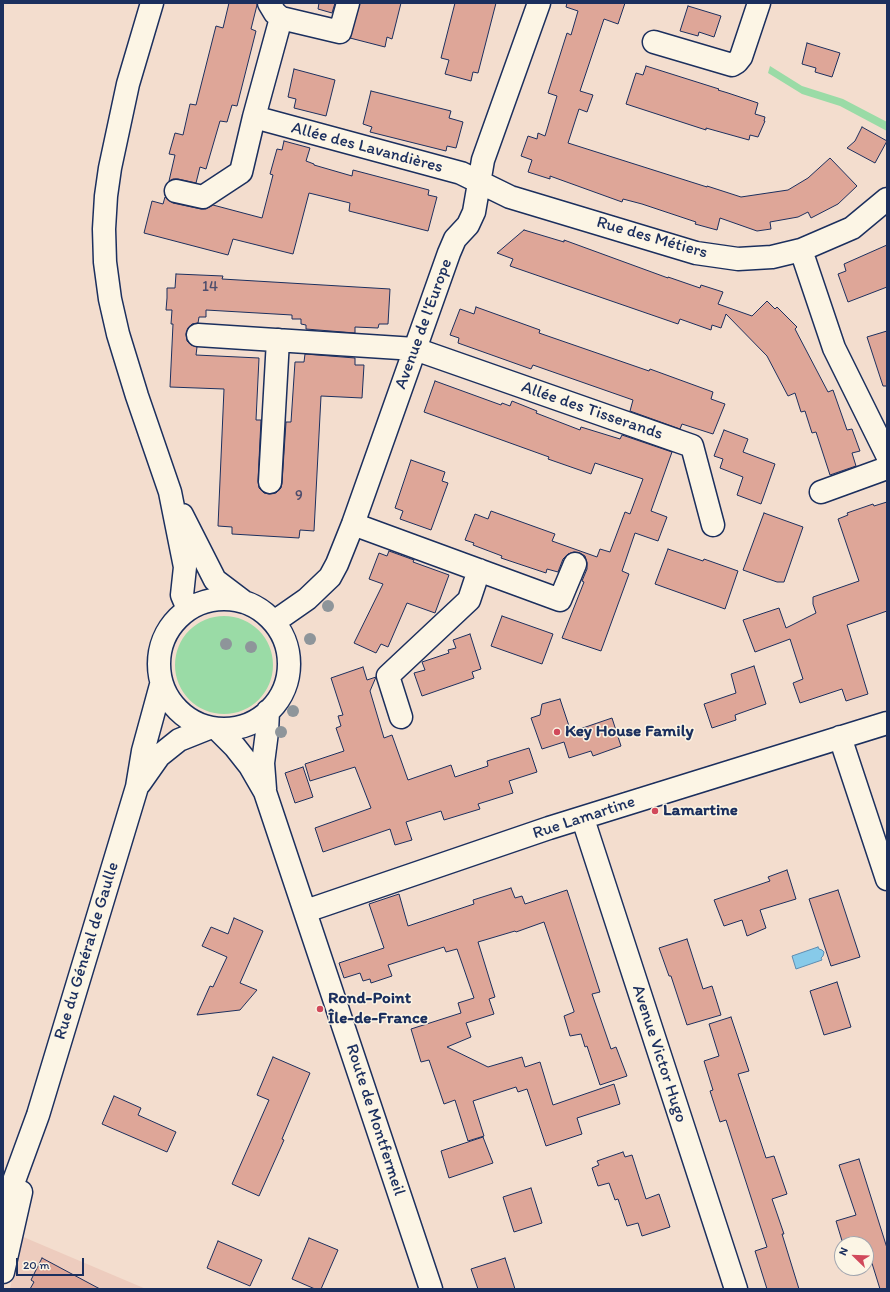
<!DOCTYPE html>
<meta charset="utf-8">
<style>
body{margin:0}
#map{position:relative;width:890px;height:1292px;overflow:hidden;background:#f3ddce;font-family:Itim,sans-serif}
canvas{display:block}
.frame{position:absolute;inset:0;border:4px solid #1b2f5e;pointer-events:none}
.north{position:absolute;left:834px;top:1236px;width:40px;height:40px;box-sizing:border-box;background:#fcf5e5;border:1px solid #a2a6af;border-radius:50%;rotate:293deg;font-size:11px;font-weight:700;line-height:16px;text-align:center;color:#1b2f5e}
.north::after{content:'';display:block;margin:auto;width:14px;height:18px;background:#d1495b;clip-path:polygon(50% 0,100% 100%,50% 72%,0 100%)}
.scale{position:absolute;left:16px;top:1258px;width:68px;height:18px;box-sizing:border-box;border:2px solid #1b2f5e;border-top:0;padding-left:5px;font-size:12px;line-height:14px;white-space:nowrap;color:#1b2f5e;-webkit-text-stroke:3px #fcf5e5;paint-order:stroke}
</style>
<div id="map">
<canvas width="890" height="1292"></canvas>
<div class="frame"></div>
<div class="north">N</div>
<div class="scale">20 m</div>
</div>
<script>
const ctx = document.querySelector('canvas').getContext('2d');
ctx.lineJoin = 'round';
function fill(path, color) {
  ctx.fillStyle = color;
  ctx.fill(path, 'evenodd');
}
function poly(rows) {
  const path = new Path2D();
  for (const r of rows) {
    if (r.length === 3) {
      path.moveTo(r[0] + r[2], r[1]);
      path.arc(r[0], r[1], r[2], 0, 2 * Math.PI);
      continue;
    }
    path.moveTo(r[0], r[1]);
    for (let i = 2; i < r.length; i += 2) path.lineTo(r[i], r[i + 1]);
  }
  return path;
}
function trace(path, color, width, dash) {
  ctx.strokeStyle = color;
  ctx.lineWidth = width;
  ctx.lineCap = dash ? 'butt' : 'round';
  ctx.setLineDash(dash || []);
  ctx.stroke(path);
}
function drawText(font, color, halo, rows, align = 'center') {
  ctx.font = font + ' Itim,sans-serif';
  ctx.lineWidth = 3;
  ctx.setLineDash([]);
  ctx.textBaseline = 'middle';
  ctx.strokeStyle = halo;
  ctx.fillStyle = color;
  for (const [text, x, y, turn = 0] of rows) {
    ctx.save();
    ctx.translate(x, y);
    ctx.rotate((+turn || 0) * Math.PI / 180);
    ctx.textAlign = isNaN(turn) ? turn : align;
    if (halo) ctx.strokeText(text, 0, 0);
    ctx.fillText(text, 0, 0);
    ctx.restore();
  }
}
const built = poly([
 [21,1236,146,1289,10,1289]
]);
const green = poly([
 [770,66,802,86,843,99,887,122,887,131,840,106,802,94,768,73],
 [224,665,49]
]);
const water = poly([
 [818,947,819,949,822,950,824,952,823,956,821,958,822,960,796,969,792,956,818,947]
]);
const building = poly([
 [229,3,257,3,257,5,251,29,256,31,237,106,232,105,227,122,220,121,206,169,200,167,196,183,178,179,173,179,169,181,175,155,169,154,175,133,183,135,190,104,196,105,216,26,223,28,229,3],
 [319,3,335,3,332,13,318,9,319,3],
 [360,3,401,3,392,39,387,37,385,47,350,38,360,3],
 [455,3,496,3,478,73,473,72,471,81,445,74,449,60,441,58,455,3],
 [567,3,625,3,618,24,604,19,580,91,593,95,587,112,579,109,568,143,707,187,707,186,741,197,788,190,808,178,830,158,857,186,838,204,811,218,808,212,798,217,770,222,771,229,757,231,720,218,717,230,695,224,696,222,642,204,623,199,622,202,550,176,550,179,528,172,532,160,521,156,528,136,537,139,538,133,545,136,557,96,548,93,567,33,571,35,578,11,566,7,567,3],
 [688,6,721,16,714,37,699,32,698,36,680,31,688,6],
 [807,43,840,53,832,77,815,72,816,68,802,64,807,43],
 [646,66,719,89,718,90,728,93,758,103,755,114,765,117,764,121,765,121,758,137,750,135,749,140,706,128,706,130,626,104,636,73,643,75,646,66],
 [294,69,335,80,326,116,294,108,296,99,288,97,294,69],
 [371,91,451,111,449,118,463,122,456,148,447,146,446,151,370,132,372,127,363,124,371,91],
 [862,127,887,141,875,163,847,148,855,141,862,127],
 [284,141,310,148,306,161,314,164,314,165,352,176,353,170,429,190,428,195,437,197,428,231,349,211,350,203,309,193,293,254,233,239,228,255,144,233,152,201,163,204,165,197,168,200,173,203,201,209,206,209,213,205,262,218,273,175,270,174,277,149,282,150,284,141],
 [524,230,564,242,564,240,668,278,668,277,700,288,701,285,723,292,718,304,752,316,767,301,775,309,777,307,797,327,795,329,828,392,833,390,847,430,852,429,860,451,852,453,856,466,830,475,816,432,812,433,805,411,801,412,795,393,788,396,767,356,726,314,721,328,712,325,711,330,680,319,678,324,510,266,513,259,497,253,524,230],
 [887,245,887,287,848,302,838,274,846,271,844,264,887,245],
 [176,274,223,276,222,279,390,289,388,324,379,324,378,328,355,327,355,333,306,329,306,325,301,324,301,319,292,319,292,315,206,310,206,317,199,317,198,323,192,324,188,328,186,334,187,341,191,345,197,347,196,355,259,358,256,420,261,420,258,481,259,488,264,493,269,494,276,493,281,488,282,483,286,422,291,422,295,362,304,362,305,354,355,358,355,365,364,365,362,398,321,396,314,531,300,530,299,538,232,534,232,527,218,526,224,389,170,387,173,324,171,324,172,310,166,310,167,298,167,288,175,288,176,274],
 [476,307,540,330,539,333,649,371,650,369,713,392,711,399,725,404,713,434,682,424,680,429,630,411,633,400,533,365,531,369,458,343,459,338,450,335,460,309,474,314,476,307],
 [887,331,887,386,883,386,867,337,887,331],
 [435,381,501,405,502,403,510,406,512,401,537,411,536,413,580,430,581,427,620,439,622,435,672,452,651,511,667,517,658,541,635,533,622,571,629,574,601,651,562,638,584,582,582,581,587,569,587,563,585,556,580,553,574,552,568,554,563,559,558,572,547,569,546,573,501,558,502,556,473,545,474,543,465,540,475,514,488,519,491,511,555,534,552,541,597,557,600,549,610,552,625,512,630,514,643,479,595,463,591,474,548,459,549,457,424,412,435,381],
 [724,430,748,439,743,452,775,464,761,504,737,495,743,477,720,468,723,459,714,456,724,430],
 [411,460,445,472,442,481,448,483,431,530,400,519,403,511,395,508,411,460],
 [887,502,887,611,847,625,868,694,846,701,842,689,800,703,793,683,803,679,790,639,755,652,743,620,779,608,786,628,816,613,813,604,813,597,859,581,838,519,848,515,847,513,873,504,874,506,887,502],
 [764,513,803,527,784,582,777,582,743,570,764,513],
 [668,549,703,561,704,559,738,571,725,609,655,584,668,549],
 [389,551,414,560,413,562,449,575,435,613,407,603,388,647,381,644,376,653,354,643,383,584,369,579,379,553,387,556,389,551],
 [502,616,553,634,542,664,491,646,502,616],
 [470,634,481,669,472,672,474,678,422,696,414,673,425,670,422,662,449,653,448,650,456,648,453,640,470,634],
 [754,666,766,704,735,715,736,720,712,728,704,704,736,693,731,674,754,666],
 [363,667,367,680,376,677,370,691,384,738,392,735,408,780,451,765,455,777,488,766,487,761,529,748,537,772,509,781,513,793,478,804,480,809,444,820,441,811,406,822,412,840,395,845,390,829,323,852,315,828,371,808,355,767,310,781,305,764,344,751,336,728,341,726,338,716,343,715,331,678,363,667],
 [560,699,571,732,612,718,621,746,593,756,591,751,569,758,564,742,542,749,531,718,540,715,542,704,560,699],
 [303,767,313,797,295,803,285,773,303,767],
 [787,870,796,899,760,910,766,928,747,936,742,920,724,926,714,900,770,881,768,877,787,870],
 [511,888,515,898,522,896,525,904,567,890,600,992,592,994,611,1049,616,1047,627,1076,600,1085,587,1046,585,1047,581,1034,570,1036,564,1016,574,1012,574,1011,544,922,516,932,515,931,478,942,495,997,489,999,494,1014,466,1023,471,1037,447,1047,488,1067,522,1057,525,1067,540,1062,553,1105,614,1084,620,1104,577,1118,582,1134,546,1146,527,1089,518,1092,516,1087,473,1101,484,1136,468,1141,455,1100,444,1104,429,1060,421,1062,411,1029,461,1013,458,1003,474,998,457,949,446,952,444,947,388,965,392,976,371,983,370,979,363,981,360,973,344,978,339,963,384,948,369,904,399,894,408,926,474,904,473,900,511,888],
 [838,890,860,957,831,966,809,899,838,890],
 [234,918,263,931,240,983,257,990,240,1010,197,1015,210,986,213,987,227,957,202,946,211,927,228,934,234,918],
 [687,939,703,989,712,986,721,1015,687,1025,671,976,669,976,659,948,687,939],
 [837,982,851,1027,824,1035,810,991,837,982],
 [731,1017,749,1071,738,1074,766,1158,774,1156,787,1194,772,1199,784,1234,782,1234,799,1289,767,1289,755,1251,767,1247,726,1120,720,1122,710,1091,713,1090,704,1061,719,1056,709,1024,731,1017],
 [273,1057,310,1073,282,1139,284,1140,259,1196,232,1184,269,1100,257,1095,273,1057],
 [114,1096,141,1108,138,1115,176,1132,167,1152,102,1124,114,1096],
 [483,1137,493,1163,449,1178,441,1151,483,1137],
 [623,1152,625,1157,632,1155,646,1199,659,1194,670,1227,642,1236,638,1223,627,1226,618,1199,615,1200,609,1183,598,1186,592,1168,599,1165,597,1161,623,1152],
 [859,1159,887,1248,887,1289,880,1289,866,1244,843,1244,836,1221,856,1215,839,1165,859,1159],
 [531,1188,542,1223,514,1232,503,1197,531,1188],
 [309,1238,338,1250,321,1289,315,1289,292,1279,309,1238],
 [218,1241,262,1260,250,1286,207,1268,218,1241],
 [42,1258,100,1289,30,1289,34,1282,31,1280,42,1258],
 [505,1258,515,1289,478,1289,471,1269,505,1258]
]);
const minor = poly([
 [152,3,128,84,110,168,106,196,104,229,105,262,110,299,118,334,137,396,170,492,185,567,182,595,188,609],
 [281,18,340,32,348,3],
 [654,42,732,65,737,62,741,57,759,3],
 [254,117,461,173,510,197,696,253,738,259,772,257,801,250,852,228,887,199],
 [176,191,203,197,241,172,254,117,281,18,275,13,269,3],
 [801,250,834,348,887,455],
 [198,335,415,349,692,446,713,525],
 [270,482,278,340],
 [821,492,887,468],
 [182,515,215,580,244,602],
 [353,524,560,600,575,564],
 [224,664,65],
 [274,622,307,599,330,577,337,564,353,524,449,253,455,239,468,225,474,212,483,160,539,3],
 [401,717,388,676,469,600,479,570],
 [218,730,235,747,250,766,265,792,431,1289],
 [840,737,887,879],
 [140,783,159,756,179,740,209,728],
 [265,789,263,763,267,732,268,711],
 [583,819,736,1289],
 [306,911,549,828,887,723],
 [3,1211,38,1115,137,787,143,751,161,685],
 [3,1272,21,1192]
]);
const trees = [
 [328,606],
 [310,639],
 [226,644],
 [251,647],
 [293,711],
 [281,732]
];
const markers = [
 [557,732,4,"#d1495b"],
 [655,811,4,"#d1495b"],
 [320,1009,4,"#d1495b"]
];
const numberNames = [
 ["14",210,287],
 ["9",299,496]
];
const streetNames = [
 ["Allée des Lavandières",367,148,15],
 ["Rue des Métiers",652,238,16],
 ["Avenue de l'Europe",424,324,-70],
 ["Allée des Tisserands",592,411,19],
 ["Rue Lamartine",584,818,-18],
 ["Rue du Général de Gaulle",87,951,-73],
 ["Avenue Victor Hugo",659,1054,72],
 ["Route de Montfermeil",375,1120,72]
];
const poiNames = [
 ["Key House Family",565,732],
 ["Lamartine",663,811],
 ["Rond-Point",328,999],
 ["Île-de-France",328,1019]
];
fill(built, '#edccbe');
fill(green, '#9adba6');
fill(water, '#87cae9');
trace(water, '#5c8cb1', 1);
fill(building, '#dea698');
trace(building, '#1b2f5e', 1);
trace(minor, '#1b2f5e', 25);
trace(minor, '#fcf5e5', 22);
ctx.fillStyle = '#8e959a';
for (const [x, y] of trees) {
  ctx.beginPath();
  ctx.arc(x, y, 6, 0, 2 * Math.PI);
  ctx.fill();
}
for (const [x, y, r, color] of markers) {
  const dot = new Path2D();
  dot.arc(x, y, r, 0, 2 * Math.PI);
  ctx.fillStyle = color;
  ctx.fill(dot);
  trace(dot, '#fcf5e5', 1.5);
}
drawText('15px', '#4c4d6c', null, numberNames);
drawText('17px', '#1b2f5e', '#fcf5e5', streetNames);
drawText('bold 17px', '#1b2f5e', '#fcf5e5', poiNames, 'left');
</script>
